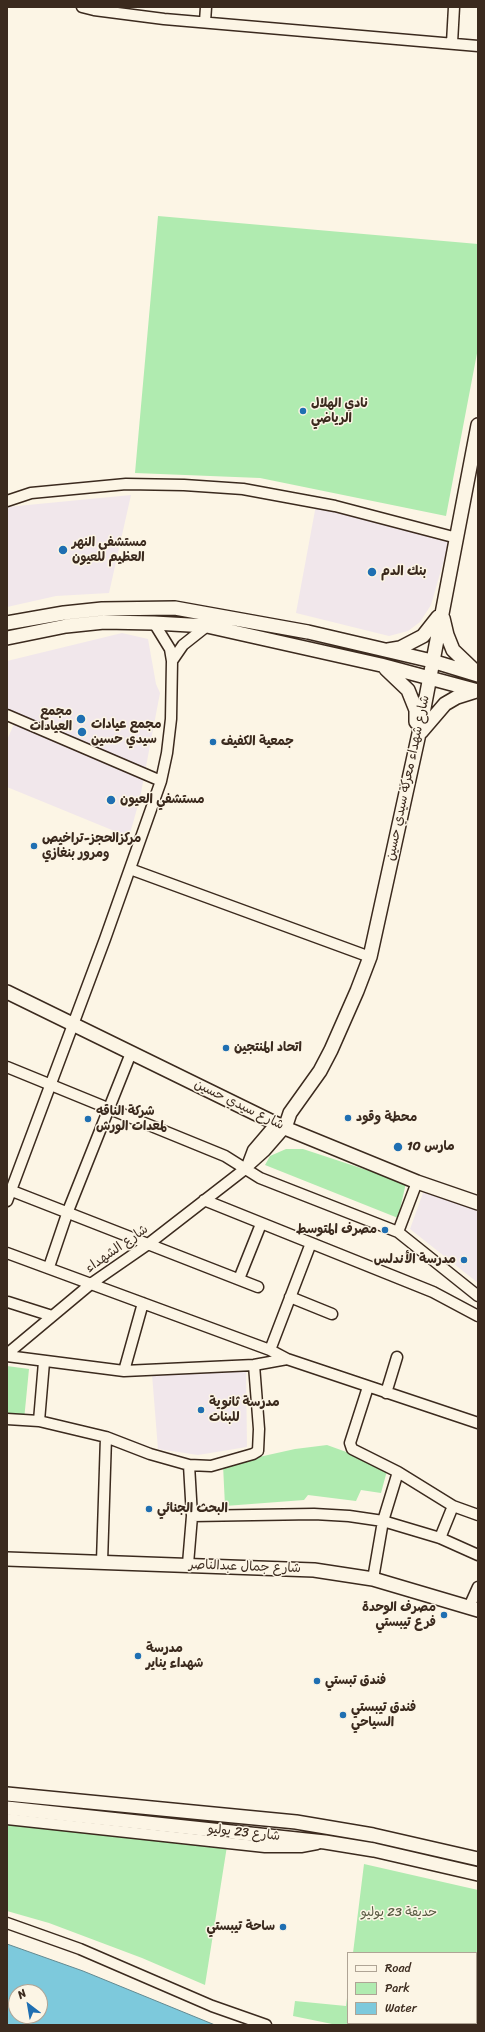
<!DOCTYPE html>
<meta charset="utf-8">
<style>
body{margin:0}
#map{position:relative;width:485px;height:2032px;overflow:hidden;background:#fcf5e5;font-family:Sriracha,sans-serif}
canvas{display:block}
.frame{position:absolute;inset:0;border:8px solid #3b2a1e;pointer-events:none}
.legend{position:absolute;left:347px;top:1952px;width:130px;height:72px;box-sizing:border-box;background:#fcf5e5;border:1px solid #afa495;margin:0;padding:5px 7px;list-style:none;font-size:12px;color:#3b2a1e}
.legend li{display:flex;align-items:center;gap:8px;height:20px}
.legend b{width:20px;border:1px solid #afa495}
.north{position:absolute;left:8px;top:1984px;width:40px;height:40px;box-sizing:border-box;background:#fcf5e5;border:1px solid #afa495;border-radius:50%;rotate:329deg;font-size:11px;font-weight:700;line-height:16px;text-align:center;color:#3b2a1e}
.north::after{content:'';display:block;margin:auto;width:14px;height:18px;background:#1f6fb2;clip-path:polygon(50% 0,100% 100%,50% 72%,0 100%)}
</style>
<div id="map">
<canvas width="485" height="2032"></canvas>
<div class="frame"></div>
<ul class="legend">
<li><b style="height:5px;background:#fcf5e5"></b>Road</li>
<li><b style="height:11px;background:#b0ebb0"></b>Park</li>
<li><b style="height:11px;background:#7dc9dc"></b>Water</li>
</ul>
<div class="north">N</div>
</div>
<script>
const ctx = document.querySelector('canvas').getContext('2d');
ctx.lineJoin = 'round';
function fill(path, color) {
  ctx.fillStyle = color;
  ctx.fill(path, 'evenodd');
}
function poly(rows) {
  const path = new Path2D();
  for (const r of rows) {
    path.moveTo(r[0], r[1]);
    for (let i = 2; i < r.length; i += 2) path.lineTo(r[i], r[i + 1]);
  }
  return path;
}
function trace(path, color, width, dash) {
  ctx.strokeStyle = color;
  ctx.lineWidth = width;
  ctx.lineCap = dash ? 'butt' : 'round';
  ctx.setLineDash(dash || []);
  ctx.stroke(path);
}
function drawText(font, color, halo, rows, align = 'center') {
  ctx.font = font + ' Sriracha,"Playpen Sans Arabic",sans-serif';
  ctx.lineWidth = 3;
  ctx.setLineDash([]);
  ctx.textBaseline = 'middle';
  ctx.strokeStyle = halo;
  ctx.fillStyle = color;
  for (const [text, x, y, turn = 0] of rows) {
    ctx.save();
    ctx.translate(x, y);
    ctx.rotate((+turn || 0) * Math.PI / 180);
    ctx.textAlign = isNaN(turn) ? turn : align;
    if (halo) ctx.strokeText(text, 0, 0);
    ctx.fillText(text, 0, 0);
    ctx.restore();
  }
}
const built = poly([
 [131,495,109,593,56,596,7,607,7,507],
 [316,505,450,539,431,605,420,622,408,631,389,636,296,613],
 [122,633,148,639,156,684,160,693,140,798,129,837,7,787,7,740,14,724,7,721,7,661],
 [424,1190,478,1208,478,1283,410,1229],
 [246,1368,247,1447,198,1455,158,1449,152,1374]
]);
const green = poly([
 [158,216,478,244,478,348,446,516,260,478,135,473],
 [286,1149,303,1149,406,1183,398,1218,265,1165,270,1156],
 [7,1366,29,1369,24,1420,7,1418],
 [327,1445,388,1467,381,1493,361,1490,356,1501,308,1495,304,1500,225,1506,223,1465,295,1449],
 [7,1824,227,1846,205,1985,142,1958,49,1923,7,1911],
 [364,1864,478,1890,478,2025,337,2025,293,2016,295,2001,346,2006,348,1990,348,2023,476,2023,476,1953,353,1953]
]);
const water = poly([
 [7,1944,83,1971,215,2025,7,2025,7,1944],
 [16,1992,40,1992,40,2016,16,2016,16,1992]
]);
const minor = poly([
 [82,7,94,10,164,19,478,46],
 [205,22,206,7],
 [452,43,454,7],
 [7,501,31,493,126,484,184,485,243,489,335,506,457,538],
 [172,661,183,645,207,626],
 [7,715,161,781],
 [130,869,370,957],
 [7,1067,225,1156,260,1178,398,1232,417,1182],
 [247,1166,253,1150,276,1123],
 [7,1189,258,1287],
 [204,1200,433,1292,478,1316],
 [7,1201,105,939,161,781,167,753,171,719,172,661,170,649,154,623],
 [398,1232,478,1296],
 [7,1253,270,1350,287,1359],
 [49,1267,68,1211,131,1053],
 [239,1279,261,1224],
 [290,1297,332,1314],
 [8,1302,52,1316],
 [270,1350,311,1243],
 [7,1354,92,1283,147,1245,245,1169,265,1151,285,1128],
 [7,1356,124,1371,254,1365,287,1359,478,1423],
 [124,1371,143,1303],
 [368,1387,350,1443,352,1449,398,1472,453,1506,478,1515],
 [386,1393,397,1357],
 [7,1419,39,1421,106,1437,150,1454,189,1465,211,1466,253,1454,258,1451,259,1429,254,1365],
 [39,1421,44,1362],
 [192,1516,314,1514,349,1516,383,1521,440,1538,478,1555],
 [440,1538,453,1506],
 [102,1562,106,1437],
 [188,1564,192,1516,189,1465],
 [373,1579,383,1521,398,1472],
 [469,1607,478,1587],
 [7,1819,265,1847,301,1847,317,1844],
 [7,1923,80,1949,212,2006,266,2025]
]);
const major = poly([
 [443,618,447,635,453,650,476,672],
 [7,623,64,613,102,609,175,608,308,632,432,661,478,675],
 [7,638,66,626,104,622,154,623,207,626,381,665,478,691],
 [388,650,400,648,423,636,438,617],
 [386,669,408,690,416,710,416,722],
 [421,732,445,704,457,697,476,691],
 [7,992,285,1128,417,1182,478,1203],
 [285,1128,290,1113,320,1071,331,1050,357,991,370,957,420,729,478,425],
 [7,1559,314,1570,373,1579,478,1610],
 [7,1794,296,1822,373,1835,478,1859],
 [7,1808,325,1842,374,1850,478,1874]
]);
const markers = [
 [303,411,4,"#1f6fb2"],
 [63,550,5,"#1f6fb2"],
 [372,572,5,"#1f6fb2"],
 [81,719,5,"#1f6fb2"],
 [82,732,5,"#1f6fb2"],
 [213,742,4,"#1f6fb2"],
 [111,800,5,"#1f6fb2"],
 [34,846,4,"#1f6fb2"],
 [226,1048,4,"#1f6fb2"],
 [348,1118,4,"#1f6fb2"],
 [88,1119,4,"#1f6fb2"],
 [398,1147,5,"#1f6fb2"],
 [385,1230,4,"#1f6fb2"],
 [464,1260,4,"#1f6fb2"],
 [201,1410,4,"#1f6fb2"],
 [149,1509,4,"#1f6fb2"],
 [444,1615,4,"#1f6fb2"],
 [138,1656,4,"#1f6fb2"],
 [317,1681,4,"#1f6fb2"],
 [343,1715,4,"#1f6fb2"],
 [283,1927,4,"#1f6fb2"]
];
const poiNames = [
 ["نادي الهلال",311,404],
 ["الرياضي",311,419],
 ["مستشفى النهر",72,543],
 ["العظيم للعيون",72,558],
 ["بنك الدم",381,572],
 ["مجمع",72,712,"right"],
 ["العيادات",72,727,"right"],
 ["مجمع عيادات",91,725],
 ["سيدي حسين",91,740],
 ["جمعية الكفيف",221,742],
 ["مستشفي العيون",120,800],
 ["مركزالحجز-تراخيص",42,839],
 ["ومرور بنغازي",42,854],
 ["اتحاد المنتجين",234,1048],
 ["شركة الناقه",96,1112],
 ["لمعدات الورش",96,1127],
 ["محطة وقود",356,1118],
 ["10 مارس",407,1147],
 ["مصرف المتوسط",377,1230,"right"],
 ["مدرسة الأندلس",456,1260,"right"],
 ["مدرسة ثانوية",209,1403],
 ["للبنات",209,1418],
 ["البحث الجنائي",157,1509],
 ["مصرف الوحدة",436,1608,"right"],
 ["فرع تيبستي",436,1623,"right"],
 ["مدرسة",146,1649],
 ["شهداء يناير",146,1664],
 ["فندق تبستي",325,1681],
 ["فندق تيبستي",351,1708],
 ["السياحي",351,1723],
 ["ساحة تيبستي",275,1927,"right"]
];
const streetNames = [
 ["شارع شهداء معركة سيدي حسين",408,778,-78],
 ["شارع سيدي حسين",239,1105,26],
 ["شارع الشهداء",117,1249,-35],
 ["شارع جمال عبدالناصر",245,1567,2],
 ["شارع 23 يوليو",244,1833,6]
];
const parkNames = [
 ["حديقة 23 يوليو",399,1913]
];
fill(built, '#f1e7eb');
fill(green, '#b0ebb0');
fill(water, '#7dc9dc');
trace(water, '#638990', 1);
trace(minor, '#3b2a1e', 13);
trace(major, '#3b2a1e', 16);
trace(minor, '#fcf5e5', 10);
trace(major, '#fcf5e5', 13);
for (const [x, y, r, color] of markers) {
  const dot = new Path2D();
  dot.arc(x, y, r, 0, 2 * Math.PI);
  ctx.fillStyle = color;
  ctx.fill(dot);
  trace(dot, '#fcf5e5', 1.5);
}
drawText('bold 13px', '#3b2a1e', '#fcf5e5', poiNames, 'left');
drawText('13px', '#3b2a1e', '#fcf5e5', streetNames);
drawText('13px', '#585a42', '#fcf5e5', parkNames);
</script>
